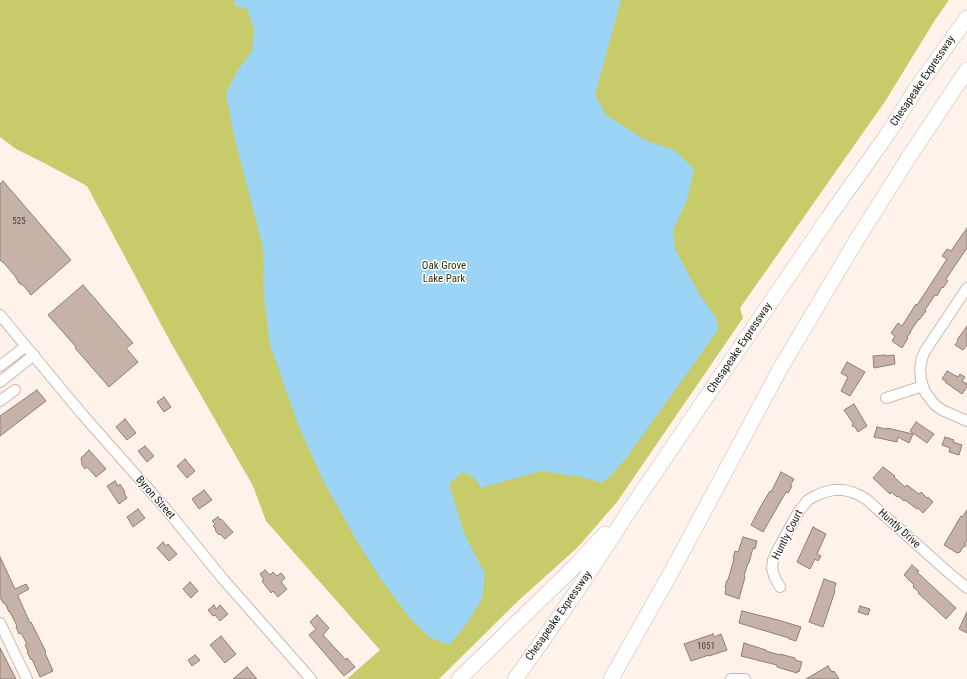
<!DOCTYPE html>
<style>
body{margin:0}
canvas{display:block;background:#fef2eb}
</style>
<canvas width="967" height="679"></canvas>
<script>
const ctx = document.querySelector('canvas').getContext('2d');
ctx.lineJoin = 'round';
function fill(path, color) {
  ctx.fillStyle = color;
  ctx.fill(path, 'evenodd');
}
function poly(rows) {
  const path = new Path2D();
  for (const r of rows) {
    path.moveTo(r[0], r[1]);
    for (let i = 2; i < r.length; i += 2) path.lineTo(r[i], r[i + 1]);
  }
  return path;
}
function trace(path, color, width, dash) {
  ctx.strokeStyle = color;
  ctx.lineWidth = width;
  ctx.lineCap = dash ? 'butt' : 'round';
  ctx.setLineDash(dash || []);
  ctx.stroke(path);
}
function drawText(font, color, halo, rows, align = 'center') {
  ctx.font = font + ' "Roboto Condensed",sans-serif';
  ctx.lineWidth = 3;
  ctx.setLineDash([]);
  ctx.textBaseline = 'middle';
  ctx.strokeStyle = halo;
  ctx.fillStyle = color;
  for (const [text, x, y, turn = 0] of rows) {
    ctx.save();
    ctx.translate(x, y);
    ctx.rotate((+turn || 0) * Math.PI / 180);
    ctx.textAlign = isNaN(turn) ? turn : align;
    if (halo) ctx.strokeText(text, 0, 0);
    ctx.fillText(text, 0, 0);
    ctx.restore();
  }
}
const green = poly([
 [0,0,949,0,935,20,886,100,740,308,743,318,617,502,578,547,518,601,439,679,347,679,380,650,266,521,253,486,171,343,87,186,46,164,16,149,0,137]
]);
const water = poly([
 [235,0,621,0,595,95,606,115,647,141,674,150,694,169,687,200,673,230,675,249,698,292,716,318,718,330,627,457,612,475,602,483,582,477,541,471,481,488,474,478,463,472,449,484,464,533,485,574,482,599,468,622,449,645,429,637,409,617,380,578,355,538,324,482,299,427,270,345,264,297,263,248,233,132,226,93,237,71,252,51,254,29,247,9,234,5]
]);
const building = poly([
 [3,181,71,260,31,295,24,286,19,283,15,276,4,263,0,260,0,184,3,181],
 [967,228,967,248,946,279,948,281,943,288,942,287,937,296,935,295,925,310,926,311,919,320,918,320,910,332,911,332,907,337,908,338,902,348,892,341,895,336,891,333,898,323,902,326,916,304,917,305,927,290,945,262,947,259,942,256,947,249,951,251,967,228],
 [83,285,133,343,126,348,138,362,109,387,75,348,76,347,48,315,83,285],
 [967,326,967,345,963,350,955,345,958,341,957,340,967,326],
 [885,355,885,356,894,355,895,364,874,368,873,356,885,355],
 [847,362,865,372,850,396,841,391,848,377,841,373,847,362],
 [947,371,958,377,960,374,965,377,962,381,967,384,967,387,962,394,945,382,946,381,942,379,947,371],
 [37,390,46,401,0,436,0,416,37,390],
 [164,397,171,407,164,412,157,402,164,397],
 [854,404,867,426,858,432,855,427,852,426,853,423,844,410,854,404],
 [125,419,136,433,127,440,116,427,125,419],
 [916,422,934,434,927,443,910,431,916,422],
 [877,427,886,429,887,428,913,434,909,443,898,437,897,442,874,437,877,427],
 [945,437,954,440,953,442,962,445,959,455,949,452,950,448,942,445,945,437],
 [145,446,154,456,147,462,138,451,145,446],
 [89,450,106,469,96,477,87,467,85,469,82,465,81,458,89,450],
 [185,459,195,471,187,478,177,466,185,459],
 [883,467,895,476,894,477,905,487,907,485,919,494,921,492,927,498,928,497,933,502,923,513,918,508,917,509,905,500,904,501,898,496,897,497,891,492,890,494,873,478,883,467],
 [781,472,794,479,790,486,792,486,788,493,786,492,763,532,751,525,762,504,770,491,771,492,781,472],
 [115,481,118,486,120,484,125,492,124,493,127,498,119,504,107,486,115,481],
 [204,490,212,500,199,509,192,499,204,490],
 [138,509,145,518,133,527,127,517,138,509],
 [967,510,967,540,965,544,966,546,963,547,960,552,957,553,944,545,961,516,962,517,967,510],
 [218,517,220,520,221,519,233,532,225,539,220,534,219,535,215,530,216,529,213,526,215,524,212,521,218,517],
 [813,527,826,534,817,554,821,556,818,561,815,559,810,569,797,562,813,527],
 [743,537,757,541,755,549,753,548,749,563,748,563,744,576,745,577,739,599,725,594,726,588,725,587,727,580,728,580,734,559,733,558,735,551,738,552,743,537],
 [163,542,166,546,168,544,177,554,169,561,157,548,163,542],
 [0,557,15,589,26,584,29,589,18,595,18,596,30,623,31,622,46,652,45,653,53,671,40,677,32,659,31,660,27,652,28,651,25,645,27,644,21,633,19,634,16,627,17,626,10,612,9,612,5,603,3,603,0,597,0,557],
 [912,565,919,571,917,572,956,608,946,619,918,593,919,592,913,587,914,585,904,575,912,565],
 [265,570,270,575,273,572,277,576,281,573,285,578,281,582,287,589,278,597,273,591,271,593,262,581,264,580,260,574,265,570],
 [824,579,836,583,834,590,835,591,823,627,809,622,824,579],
 [190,582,198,591,191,598,183,589,190,582],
 [214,605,216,609,220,605,228,614,220,621,215,615,213,616,208,610,214,605],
 [860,606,870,609,868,615,858,612,860,606],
 [742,611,778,620,801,627,796,641,789,639,789,638,739,623,742,611],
 [967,612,967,633,959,629,967,612],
 [317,615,329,628,323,635,346,660,347,658,355,667,344,676,309,635,316,629,310,622,317,615],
 [713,634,714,637,721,634,727,650,709,656,709,655,691,661,684,644,713,634],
 [221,636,236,654,225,663,210,645,221,636],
 [744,643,766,650,766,651,780,655,780,654,795,658,795,660,802,662,799,672,798,671,797,673,777,667,777,665,741,656,744,643],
 [0,648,16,679,0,679,0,648],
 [195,655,200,660,192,666,188,660,195,655],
 [828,666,832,672,834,671,839,679,806,679,828,666],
 [247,667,257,679,233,679,247,667]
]);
const minor = poly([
 [967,288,925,351,922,358,920,369,921,380,925,392,935,405,942,410,967,421],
 [0,315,82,414,166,509,223,579,311,679],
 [0,366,26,346],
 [0,382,34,355],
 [886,398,923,386],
 [0,401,15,390],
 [780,587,774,576,772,568,773,560,776,553,799,511,808,500,817,495,825,492,834,490,843,490,852,492,859,495,866,499,949,573,967,588],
 [0,623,27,679],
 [731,679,745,679]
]);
const highway = poly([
 [459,679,575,566,605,534],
 [515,679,543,640,583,582,629,511,828,218,885,138,916,89,967,18],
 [611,679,673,569,780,369,856,241,909,157,967,70]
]);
const numberNames = [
 ["525",19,222],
 ["1051",706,647]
];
const streetNames = [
 ["Chesapeake Expressway",923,81,-56],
 ["Chesapeake Expressway",740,348,-56],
 ["Byron Street",155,498,49],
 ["Huntly Drive",899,529,42],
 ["Huntly Court",788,535,-63],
 ["Chesapeake Expressway",559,616,-55]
];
const parkNames = [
 ["Oak Grove",444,266],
 ["Lake Park",444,279]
];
fill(green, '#c8cb6a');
fill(water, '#9bd4f4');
fill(building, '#c6b2a9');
trace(building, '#907e76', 1);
trace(minor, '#cbb9ae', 12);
trace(highway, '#cbb9ae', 16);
trace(minor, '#fff', 10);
trace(highway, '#fff', 15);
drawText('9px', '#483e39', null, numberNames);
drawText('11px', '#1e1814', '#fff', streetNames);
drawText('11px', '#323307', '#fff', parkNames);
</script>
